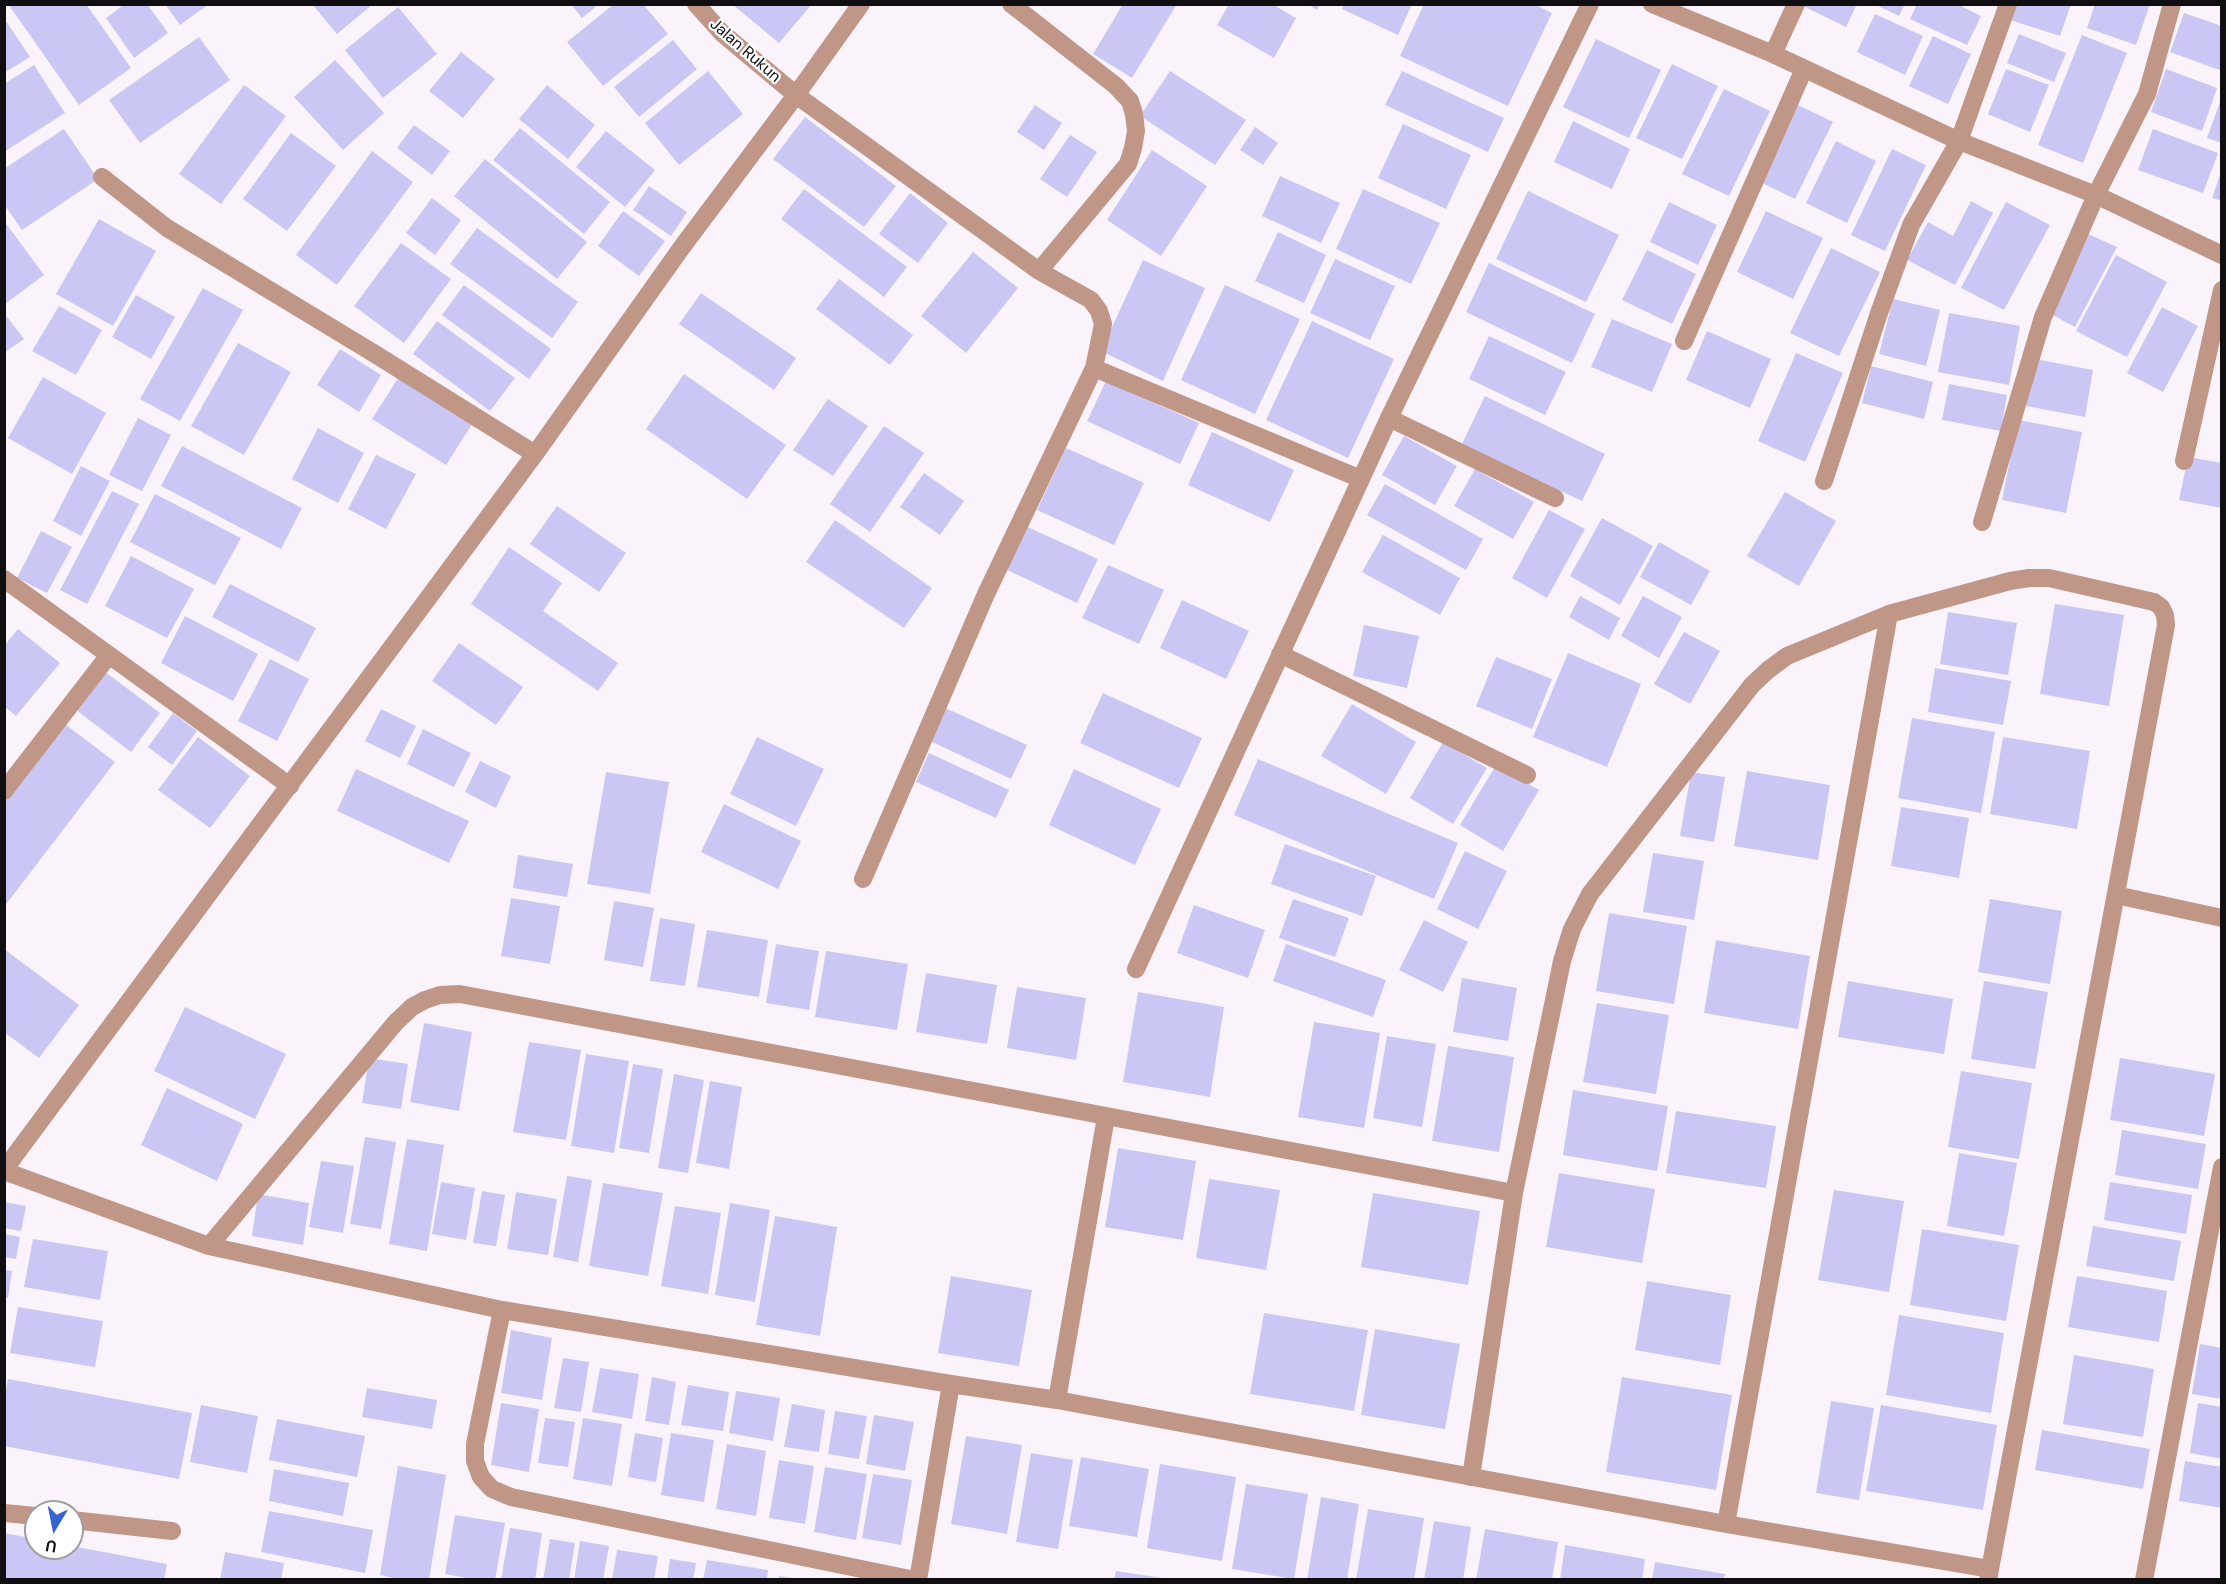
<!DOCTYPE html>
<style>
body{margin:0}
#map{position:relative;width:2226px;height:1584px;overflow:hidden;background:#fbf3fc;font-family:"DM Sans",sans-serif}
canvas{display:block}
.frame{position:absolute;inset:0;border:6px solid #110e11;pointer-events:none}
.north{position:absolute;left:24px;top:1500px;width:60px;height:60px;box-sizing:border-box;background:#fff;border:2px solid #a09fa0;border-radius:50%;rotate:190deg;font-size:16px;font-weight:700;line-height:24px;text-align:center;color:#110e11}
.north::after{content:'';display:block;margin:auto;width:21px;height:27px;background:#3663d3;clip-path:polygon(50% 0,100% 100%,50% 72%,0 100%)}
</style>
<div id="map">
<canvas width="2226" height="1584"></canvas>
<div class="frame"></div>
<div class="north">U</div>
</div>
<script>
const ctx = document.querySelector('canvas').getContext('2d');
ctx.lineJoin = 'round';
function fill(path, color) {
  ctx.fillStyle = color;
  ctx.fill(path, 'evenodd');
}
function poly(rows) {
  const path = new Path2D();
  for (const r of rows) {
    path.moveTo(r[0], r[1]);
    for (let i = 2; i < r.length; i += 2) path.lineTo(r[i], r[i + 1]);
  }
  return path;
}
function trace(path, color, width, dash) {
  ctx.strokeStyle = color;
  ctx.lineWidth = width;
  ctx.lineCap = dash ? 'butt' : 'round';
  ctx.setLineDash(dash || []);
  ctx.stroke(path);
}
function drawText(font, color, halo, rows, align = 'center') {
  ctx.font = font + ' "DM Sans",sans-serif';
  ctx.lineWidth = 4.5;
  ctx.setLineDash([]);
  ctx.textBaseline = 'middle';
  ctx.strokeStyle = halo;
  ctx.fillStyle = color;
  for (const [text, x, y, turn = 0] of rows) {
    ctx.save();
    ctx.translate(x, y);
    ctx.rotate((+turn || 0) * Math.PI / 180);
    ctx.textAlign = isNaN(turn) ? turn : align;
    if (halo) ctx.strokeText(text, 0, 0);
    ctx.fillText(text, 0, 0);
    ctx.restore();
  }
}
const building = poly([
 [8,4,86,4,131,68,79,105],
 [125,4,147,4,168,33,134,58,106,18],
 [165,4,209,4,180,25],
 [312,4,373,4,337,34],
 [571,4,599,4,582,18],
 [614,4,643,4,668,34,603,86,567,42],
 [732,4,812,4,779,43],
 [1123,4,1177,4,1132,78,1093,54],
 [1229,4,1272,4,1296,18,1274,58,1217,25],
 [1308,4,1320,4,1317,10],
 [1344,4,1412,4,1398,35,1342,9],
 [1424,4,1534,4,1552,13,1508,106,1400,56],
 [1799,4,1857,4,1846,27],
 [1874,4,1905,4,1899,16],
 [1917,4,1957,4,1981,16,1967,45,1910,19],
 [2015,4,2071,4,2060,36,2010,20],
 [2095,4,2150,4,2136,45,2087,28],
 [398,7,437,54,383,98,345,50],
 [2184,13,2222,26,2222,71,2170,52],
 [1875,14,1923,36,1905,75,1857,52],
 [4,18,30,57,4,73],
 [2019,34,2066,53,2054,82,2007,63],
 [2082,35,2127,53,2083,163,2038,145],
 [1933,36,1971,54,1948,104,1909,86],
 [199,37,230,80,140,143,109,100],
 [1596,39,1661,70,1629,138,1563,107],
 [673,40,697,69,639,117,614,87],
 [461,52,495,79,463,118,429,91],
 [335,60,384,113,343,150,294,97],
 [1672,64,1718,86,1682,159,1636,138],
 [34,65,65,113,4,152,4,84],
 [2006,69,2049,85,2030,132,1988,114],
 [2166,69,2217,88,2202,131,2151,112],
 [708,71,743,114,679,165,645,123],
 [1170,71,1246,120,1215,165,1140,116],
 [1402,71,1504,118,1488,152,1385,105],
 [244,85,286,116,221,204,179,174],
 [547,85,595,125,568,159,519,119],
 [1724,89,1770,111,1729,196,1682,174],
 [2221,99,2222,99,2222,143,2207,138],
 [1796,104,1833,122,1795,199,1758,181],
 [1035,105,1062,123,1044,150,1017,132],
 [805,117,896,186,864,227,773,159],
 [1573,121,1630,149,1612,189,1554,162],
 [1403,124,1471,155,1446,209,1378,178],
 [414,125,450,151,432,175,397,148],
 [1255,127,1278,143,1263,165,1240,150],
 [520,128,610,202,584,234,493,160],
 [64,129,98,179,22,230,4,204,4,169],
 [2153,129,2218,153,2203,193,2138,170],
 [606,131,655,170,625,207,576,167],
 [291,133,336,166,287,231,243,199],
 [1070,135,1097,152,1067,197,1040,179],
 [1836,141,1876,161,1847,223,1806,203],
 [1892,149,1926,165,1885,251,1851,235],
 [1152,150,1207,186,1161,256,1107,220],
 [372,151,413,182,337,285,296,255],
 [485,159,587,242,557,279,454,196],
 [2221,172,2222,172,2222,201,2212,198],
 [1280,176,1340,203,1321,243,1262,216],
 [649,186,687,212,671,236,633,210],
 [804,189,907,267,884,297,781,219],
 [1363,189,1440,223,1411,284,1336,249],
 [1528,191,1619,235,1586,302,1496,259],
 [910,193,948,223,918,263,879,234],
 [432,198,461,220,435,255,406,233],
 [1971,201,1993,213,1955,285,1907,260,1928,222,1953,236],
 [1669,202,1717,225,1698,265,1650,242],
 [2006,202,2050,225,2004,310,1961,288],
 [623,211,665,241,639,276,598,246],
 [1766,211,1823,238,1793,299,1737,272],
 [99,219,156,251,113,326,56,294],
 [5,222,44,275,5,304],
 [477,228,578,302,552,338,450,264],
 [1278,232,1326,255,1304,303,1255,281],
 [2084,232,2117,247,2075,327,2047,312],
 [401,243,451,279,404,343,354,306],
 [1831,248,1880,272,1839,356,1790,333],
 [1647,250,1696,274,1672,324,1622,300],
 [973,252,1018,288,966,353,921,316],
 [2116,255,2167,282,2127,357,2076,331],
 [1335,259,1395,286,1370,340,1310,313],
 [1143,260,1205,288,1163,381,1101,351],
 [1489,263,1595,314,1572,363,1466,312],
 [839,279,913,335,890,365,816,309],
 [464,285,551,349,529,379,442,315],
 [1225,285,1300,319,1255,414,1181,380],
 [203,288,243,310,180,421,140,399],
 [701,293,796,358,774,390,679,324],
 [136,295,175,317,151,359,112,337],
 [1893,299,1940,310,1926,366,1879,354],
 [59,306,102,330,76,375,32,351],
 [2162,307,2198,326,2163,392,2127,373],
 [4,313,24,339,4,353],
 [1949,313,2020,326,2009,385,1938,372],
 [1612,319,1672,344,1652,392,1591,367],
 [437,321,515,378,490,411,413,354],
 [1312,321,1394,359,1348,458,1266,420],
 [1707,331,1771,359,1750,408,1686,380],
 [1489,336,1566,372,1545,415,1469,379],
 [238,343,291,372,244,455,191,426],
 [340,349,381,375,359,412,317,385],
 [1796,353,1843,373,1805,462,1758,441],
 [2035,359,2093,370,2085,417,2026,406],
 [1871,366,1933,382,1924,419,1862,403],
 [684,374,786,445,747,499,646,429],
 [400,375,474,421,446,465,372,419],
 [43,377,106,413,72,474,8,438],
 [1106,381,1199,423,1180,464,1087,421],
 [1949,384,2007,395,2001,431,1942,420],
 [1485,396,1605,454,1582,501,1462,444],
 [828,399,868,426,833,476,793,450],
 [138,418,171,435,142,491,109,475],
 [2018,420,2082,432,2066,513,2002,500],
 [884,426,924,453,870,532,830,504],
 [318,428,364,453,338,503,292,479],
 [1212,432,1294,470,1270,522,1188,485],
 [1404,436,1457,466,1435,505,1382,475],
 [182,446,302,508,281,549,161,486],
 [1066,448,1144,483,1114,545,1037,510],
 [376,455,416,474,386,529,348,509],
 [2188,457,2222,463,2222,508,2179,500],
 [81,466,110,481,81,536,53,521],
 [1475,469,1534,502,1513,539,1454,506],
 [924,473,964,501,940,535,900,507],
 [1385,484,1483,539,1466,570,1367,515],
 [112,491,139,504,87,604,60,590],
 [1785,492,1836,521,1799,586,1747,556],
 [155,494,241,538,215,585,130,542],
 [557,506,626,553,599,592,530,544],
 [1549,510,1585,529,1547,598,1512,578],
 [1602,518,1653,546,1620,605,1570,576],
 [835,520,932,588,904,628,806,562],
 [1023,525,1098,559,1077,603,1003,568],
 [41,531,72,547,47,593,17,578],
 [1383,535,1460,578,1440,615,1362,572],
 [1659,542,1710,571,1691,605,1640,577],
 [509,547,562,583,543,611,618,663,598,691,471,604],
 [131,556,194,589,167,638,105,606],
 [1108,565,1164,590,1139,644,1082,618],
 [230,584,316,628,298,662,212,617],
 [1580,596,1620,618,1609,640,1569,617],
 [1643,596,1682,617,1659,658,1621,636],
 [1182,600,1249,631,1226,679,1160,648],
 [2055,604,2124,615,2109,706,2040,694],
 [1948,612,2017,623,2008,675,1940,664],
 [185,616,258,654,233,701,161,663],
 [1364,625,1419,636,1407,688,1353,676],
 [18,629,60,663,16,716,4,706,4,646],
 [1684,632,1720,651,1690,704,1654,684],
 [459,643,523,687,496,725,432,681],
 [1568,653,1641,684,1607,767,1533,737],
 [1496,657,1552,679,1532,729,1476,706],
 [270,659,309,679,277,741,238,721],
 [100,668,160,713,131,752,71,706],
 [1935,668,2011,681,2003,725,1928,712],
 [1103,693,1202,738,1179,788,1080,743],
 [1352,704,1416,742,1386,794,1321,756],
 [943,707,1027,745,1011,779,928,740],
 [381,709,416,726,400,758,365,741],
 [173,713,197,731,172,765,148,747],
 [1912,718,1995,732,1981,813,1898,798],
 [65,724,115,762,4,907,4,803],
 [423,729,471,753,454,787,407,764],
 [198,737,250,776,210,828,158,790],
 [757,737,824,769,796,826,730,794],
 [2003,737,2090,751,2077,829,1990,814],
 [1443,742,1487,768,1453,824,1410,798],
 [929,753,1009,790,996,818,916,782],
 [1258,759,1458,843,1434,899,1234,815],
 [480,761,511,776,496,808,465,792],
 [1496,765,1539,790,1503,851,1460,825],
 [356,769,469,821,449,863,337,811],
 [1074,769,1161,809,1135,865,1049,825],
 [1747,771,1830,785,1818,860,1734,846],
 [606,772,669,782,650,894,587,884],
 [1691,772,1725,777,1714,842,1680,836],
 [724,804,801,841,778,889,701,852],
 [1901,807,1969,818,1959,878,1891,866],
 [1285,844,1376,876,1362,916,1271,884],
 [1465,851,1507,871,1478,929,1437,909],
 [1653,853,1704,861,1694,920,1643,912],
 [518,855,573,864,567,897,513,888],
 [511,898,560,906,550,964,501,956],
 [1293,899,1349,918,1335,957,1279,938],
 [1990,899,2062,911,2050,984,1978,972],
 [614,901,654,908,643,967,604,960],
 [1194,905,1265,930,1248,978,1177,953],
 [1609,913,1687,926,1674,1004,1596,991],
 [660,918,695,924,685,986,650,981],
 [1424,920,1468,942,1443,992,1399,970],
 [707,930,768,940,759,997,697,987],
 [1716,940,1810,956,1798,1029,1704,1013],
 [776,944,819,951,809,1010,766,1003],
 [1286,944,1386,980,1373,1017,1273,981],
 [4,949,79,1005,39,1058,4,1032],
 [826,951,908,964,897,1030,815,1017],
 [926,973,997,985,987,1044,916,1032],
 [1462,978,1517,988,1508,1041,1453,1032],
 [1848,981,1953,999,1944,1054,1838,1037],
 [1984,981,2048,992,2035,1069,1971,1059],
 [1017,987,1086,998,1076,1060,1007,1048],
 [1138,992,1224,1007,1210,1097,1123,1082],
 [1597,1003,1669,1015,1656,1094,1583,1082],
 [185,1007,286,1054,255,1119,154,1071],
 [1314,1022,1380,1033,1364,1128,1298,1117],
 [424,1023,472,1032,459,1111,410,1102],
 [1387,1036,1436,1044,1422,1127,1373,1118],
 [529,1042,581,1050,566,1140,513,1132],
 [1448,1046,1514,1057,1499,1152,1432,1141],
 [586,1054,629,1061,614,1153,571,1146],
 [369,1058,408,1064,401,1109,362,1103],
 [2120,1058,2215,1074,2204,1136,2110,1120],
 [633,1064,663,1069,649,1153,619,1148],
 [1961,1071,2032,1083,2019,1159,1948,1147],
 [674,1074,704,1080,688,1173,658,1168],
 [710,1081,742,1087,729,1169,696,1163],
 [167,1088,243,1124,217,1181,141,1145],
 [1573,1090,1668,1106,1657,1171,1563,1155],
 [1676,1111,1776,1126,1766,1188,1666,1173],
 [2122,1130,2206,1144,2198,1189,2115,1175],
 [365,1137,396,1142,381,1229,350,1224],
 [407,1139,444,1145,427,1251,389,1244],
 [1118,1148,1196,1161,1183,1240,1105,1227],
 [1959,1153,2017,1163,2004,1236,1947,1226],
 [321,1161,354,1166,343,1233,309,1227],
 [1559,1173,1655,1189,1642,1263,1546,1247],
 [567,1176,592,1180,578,1262,553,1257],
 [1209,1179,1280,1190,1266,1270,1196,1258],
 [441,1182,475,1188,466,1240,432,1234],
 [2110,1182,2192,1195,2186,1234,2104,1220],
 [603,1183,663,1193,648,1276,589,1266],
 [1834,1190,1904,1201,1889,1292,1818,1280],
 [482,1191,505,1195,496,1246,473,1243],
 [516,1192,557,1199,548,1255,507,1249],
 [1373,1193,1480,1211,1468,1285,1361,1267],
 [258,1194,309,1203,303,1245,252,1236],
 [4,1202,26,1206,21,1231,4,1228],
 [730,1203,770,1210,755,1302,715,1295],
 [675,1206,721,1213,708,1294,661,1286],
 [775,1216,837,1227,820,1336,756,1325],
 [2093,1226,2181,1241,2174,1281,2086,1266],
 [1922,1229,2019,1245,2006,1321,1910,1305],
 [4,1234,20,1237,16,1259,4,1257],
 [33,1239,108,1251,100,1300,24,1287],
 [4,1270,12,1271,8,1298,4,1297],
 [951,1276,1032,1290,1019,1366,938,1353],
 [2077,1276,2167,1291,2159,1342,2068,1327],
 [1647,1281,1731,1295,1720,1365,1635,1350],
 [18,1307,103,1321,95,1367,10,1353],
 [1264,1313,1368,1330,1354,1411,1250,1394],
 [1899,1315,2004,1333,1991,1413,1886,1395],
 [1375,1329,1460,1344,1445,1429,1361,1415],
 [511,1330,552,1338,542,1400,501,1393],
 [2200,1344,2222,1348,2222,1399,2192,1394],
 [2074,1355,2154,1369,2143,1437,2063,1424],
 [563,1358,589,1362,581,1412,554,1408],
 [600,1368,639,1374,632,1419,592,1412],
 [652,1377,676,1382,669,1425,645,1421],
 [1622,1377,1732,1395,1716,1490,1606,1472],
 [8,1379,192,1413,179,1479,4,1446,4,1399],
 [688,1385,729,1392,723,1431,681,1425],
 [367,1388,437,1400,432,1429,362,1417],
 [736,1391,780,1398,773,1441,729,1433],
 [1831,1401,1874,1408,1859,1500,1816,1493],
 [501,1403,539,1409,529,1472,491,1465],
 [2198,1403,2222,1407,2222,1459,2190,1453],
 [792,1404,825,1410,819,1452,784,1447],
 [201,1405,258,1416,247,1473,190,1462],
 [1881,1405,1997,1425,1983,1510,1866,1491],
 [835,1411,867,1416,859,1459,828,1454],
 [874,1415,914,1422,905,1471,866,1464],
 [545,1418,575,1422,568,1467,538,1463],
 [583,1418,622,1424,612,1486,573,1479],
 [277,1419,365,1436,357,1477,269,1460],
 [2042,1430,2150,1449,2143,1489,2035,1470],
 [635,1433,663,1438,656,1482,628,1477],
 [671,1433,714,1440,704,1502,661,1495],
 [966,1436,1022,1445,1007,1534,951,1524],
 [727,1444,766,1451,756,1516,716,1509],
 [1031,1453,1073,1460,1058,1549,1016,1542],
 [1081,1457,1149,1469,1137,1537,1069,1526],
 [779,1460,814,1466,805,1524,769,1518],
 [2185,1461,2222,1467,2222,1508,2179,1501],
 [1160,1464,1236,1477,1222,1561,1147,1548],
 [398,1466,446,1475,429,1580,404,1580,380,1575],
 [825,1467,867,1474,856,1540,814,1532],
 [274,1469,349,1483,343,1516,269,1501],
 [873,1474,912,1480,901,1545,862,1538],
 [1246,1484,1308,1494,1294,1579,1232,1569],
 [1321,1497,1359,1504,1347,1580,1307,1580],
 [1368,1509,1424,1518,1414,1580,1356,1580],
 [269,1511,373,1530,365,1573,261,1552],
 [455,1515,505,1523,495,1580,477,1580,445,1574],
 [1434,1521,1471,1527,1463,1580,1424,1580],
 [510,1528,542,1533,535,1580,501,1580],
 [1485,1529,1558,1542,1552,1580,1476,1580],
 [4,1533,36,1539,36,1548,72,1548,72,1546,167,1564,164,1580,4,1580],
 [550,1539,575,1543,569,1580,543,1580],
 [580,1541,609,1546,603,1580,574,1580],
 [1565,1545,1645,1559,1642,1580,1560,1580],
 [617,1550,658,1556,654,1580,612,1580],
 [225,1552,284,1563,281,1580,220,1580],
 [670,1559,696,1563,693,1580,667,1580],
 [707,1560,768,1570,767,1580,703,1580],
 [1655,1562,1725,1574,1724,1580,1652,1580],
 [1116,1571,1162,1578,1162,1580,1114,1580],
 [779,1576,793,1578,793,1580,779,1580]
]);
const minor = poly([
 [696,4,722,33,796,95,1039,271,1091,300,1099,311,1103,324,1094,368,986,594,863,879],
 [1011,4,1116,86,1130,101,1134,114,1136,131,1133,148,1128,164,1039,271],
 [1652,4,1773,54,1959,141,2096,195,2222,255],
 [1773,54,1796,4],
 [102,177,167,228,375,354,535,454],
 [1684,341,1804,69],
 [1094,368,1361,479],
 [1389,418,1555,498],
 [2184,461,2222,290],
 [1824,481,1879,313,1911,225,1959,141,2008,4],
 [1982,522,2043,317,2096,195,2147,94,2172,4],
 [4,579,290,786],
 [1280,654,1527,775],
 [4,791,109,655],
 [2116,895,2222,918],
 [1136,969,1389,418,1590,4],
 [4,1170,535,454,682,247,796,95,861,4],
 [4,1171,209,1246,502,1310,951,1384,918,1580],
 [209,1246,396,1022,412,1007,425,1000,440,995,460,994,1514,1193],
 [502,1310,475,1444,475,1461,481,1477,492,1489,511,1497,915,1580],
 [951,1384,1057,1400,1726,1524,1990,1569],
 [1057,1400,1106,1117],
 [1471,1477,1514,1193,1562,961,1572,929,1590,894,1752,685,1768,670,1787,656,1889,614,2010,581,2029,578,2049,578,2154,602,2161,607,2165,615,2166,625,1988,1580],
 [4,1513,36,1516],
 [72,1520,172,1531],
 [1726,1524,1889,614],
 [2144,1580,2222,1167]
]);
const streetNames = [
 ["Jalan Rukun",745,51,41]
];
fill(building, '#cbc7f4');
trace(minor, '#c09786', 18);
drawText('16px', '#110e11', '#fff', streetNames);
</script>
